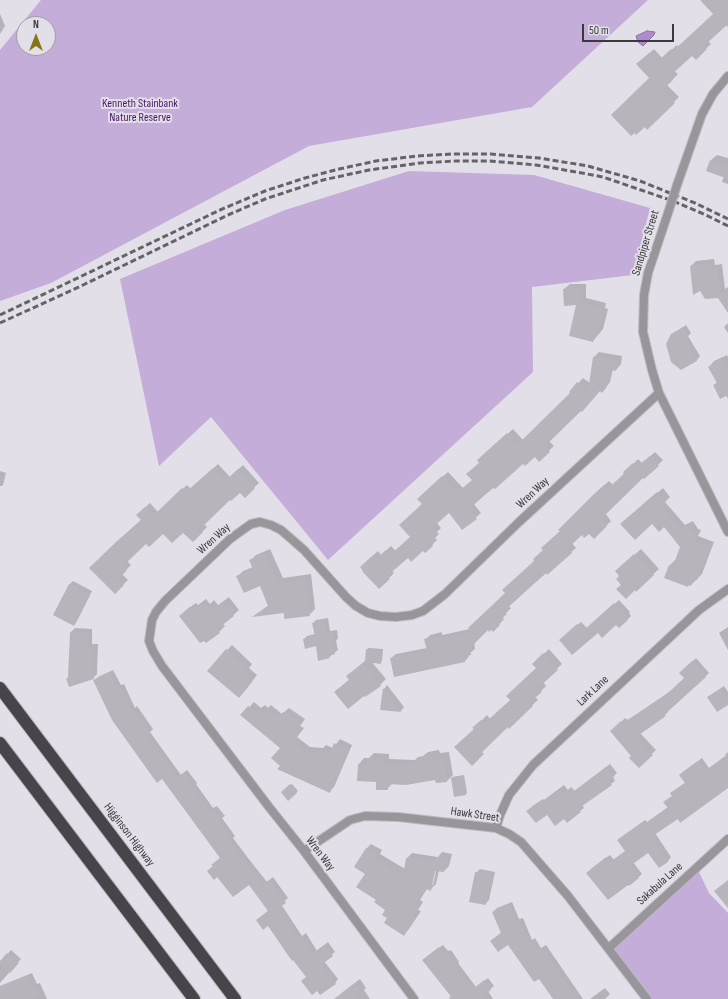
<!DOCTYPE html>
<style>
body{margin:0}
#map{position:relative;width:728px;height:999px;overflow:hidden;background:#e3dfe8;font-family:"Sofia Sans Condensed",sans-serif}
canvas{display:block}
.north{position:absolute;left:16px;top:16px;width:40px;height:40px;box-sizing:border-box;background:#e3dfe8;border:1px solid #a09da3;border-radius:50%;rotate:0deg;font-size:11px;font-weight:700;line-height:16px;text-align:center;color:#3b393c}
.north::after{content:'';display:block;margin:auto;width:14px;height:18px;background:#847416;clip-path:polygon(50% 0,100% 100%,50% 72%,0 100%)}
.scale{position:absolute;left:582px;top:24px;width:92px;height:18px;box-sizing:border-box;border:2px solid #3b393c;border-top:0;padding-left:5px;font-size:12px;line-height:14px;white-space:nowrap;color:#3b393c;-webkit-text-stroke:3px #e3dfe8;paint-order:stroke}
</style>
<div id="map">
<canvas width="728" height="999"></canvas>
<div class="north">N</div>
<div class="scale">50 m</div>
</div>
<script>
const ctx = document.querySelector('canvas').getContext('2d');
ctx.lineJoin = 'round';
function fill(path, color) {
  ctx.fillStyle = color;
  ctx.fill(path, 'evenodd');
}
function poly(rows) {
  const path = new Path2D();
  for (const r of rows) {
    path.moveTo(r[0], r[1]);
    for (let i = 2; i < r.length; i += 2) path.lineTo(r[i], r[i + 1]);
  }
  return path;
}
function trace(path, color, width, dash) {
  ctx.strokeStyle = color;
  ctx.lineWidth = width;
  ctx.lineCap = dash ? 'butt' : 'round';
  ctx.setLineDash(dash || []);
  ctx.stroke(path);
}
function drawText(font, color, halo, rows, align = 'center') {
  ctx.font = font + ' "Sofia Sans Condensed",sans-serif';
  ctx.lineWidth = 4;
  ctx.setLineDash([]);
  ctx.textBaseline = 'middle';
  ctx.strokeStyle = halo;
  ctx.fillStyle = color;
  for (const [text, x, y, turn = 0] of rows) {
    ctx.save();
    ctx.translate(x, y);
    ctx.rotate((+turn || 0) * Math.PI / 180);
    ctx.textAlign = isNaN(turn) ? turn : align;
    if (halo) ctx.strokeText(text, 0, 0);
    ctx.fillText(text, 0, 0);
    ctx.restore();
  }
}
const green = poly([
 [41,0,648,0,532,107,309,146,51,283,0,301,0,50],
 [24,24,48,24,48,48,24,48],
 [409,171,534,175,650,208,633,275,532,287,533,372,328,560,211,417,159,466,120,279,285,210],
 [698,870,709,893,728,913,728,999,651,999,612,947]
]);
const water = poly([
 [647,31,655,32,654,35,643,46,638,42,636,36,647,31]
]);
const shadow = poly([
 [710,0,728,0,728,27,726,25,708,41,711,44,696,58,692,55,674,71,678,74,667,85,679,97,647,128,651,78,643,59,654,49,662,58,677,45,679,47,715,13],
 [0,14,5,26,0,34],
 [717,155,728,158,728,184,722,182,724,176,711,160],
 [714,259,715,265,722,264,725,289,728,287,728,312,718,297,691,266,696,261],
 [570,284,586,284,586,298,606,303,605,308,608,309,603,329,593,341,577,304,564,289],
 [728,323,728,333,724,327],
 [686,325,691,333,688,336,700,356,697,360,681,369,672,334],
 [599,352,622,356,621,364,616,370,613,369,610,382,607,386,602,391,600,390,549,441,554,446,539,460,535,455,523,462,493,486,473,503,481,513,462,529,449,512,437,523,441,528,437,532,439,534,435,538,437,540,425,552,423,550,408,556,392,571,394,573,379,588,366,562,378,551,381,555,391,546,396,551,411,537,423,504,423,494,448,472,463,488,473,480,484,455,513,429,523,440,571,393,570,392,583,378,590,383,594,357],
 [727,355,728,357,728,399,726,395,714,386,717,382,709,367,714,361],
 [655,452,663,460,644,478,643,477,605,513,611,521,594,537,589,532,582,534,572,543,576,548,508,605,511,608,502,617,504,619,493,631,491,628,488,629,474,642,475,649,469,654,469,656,465,661,391,658,396,654,427,648,425,640,430,635,442,632,442,635,470,629,506,593,561,531,599,490,609,481,613,485,638,459,642,463],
 [218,464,230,477,243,465,259,483,245,496,240,491,230,498,204,524,207,527,193,541,183,531,164,532,146,543,127,561,131,565,122,574,128,580,115,592,91,568,142,519,142,510,150,503,158,512,187,485,191,489],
 [0,471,6,473,3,485,2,486,0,486],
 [663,488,670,497,665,502,685,525,693,521,698,529,701,530,698,536,714,542,702,574,691,585,670,565,675,560,676,561,681,547,664,526,652,523,621,524],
 [270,549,283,578,311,574,315,609,309,615,284,612,255,615,269,605,260,585,237,577,243,571,253,567,250,561,256,555],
 [641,549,659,569,636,590,622,584,620,576,622,566],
 [73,581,92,591,77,621,74,624,69,585],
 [229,597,239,610,223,624,225,626,219,632,186,610,196,603,198,605,206,599,210,604,214,600,218,605],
 [619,600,630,612,629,613,631,616,619,627,616,623,564,637,581,622,588,629],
 [328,618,330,631,337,630,338,638,336,641,338,650,329,657,316,645,304,639,307,636,315,634,313,623,316,620],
 [728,627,728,650,719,633],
 [75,628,92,629,92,644,98,644,97,674,93,678,67,679,69,676,71,632],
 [232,645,252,664,249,668,257,675,244,691,227,650],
 [369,648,383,649,382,661,380,662,371,661,386,679,380,685,335,692,350,679,347,676,366,660,367,649],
 [549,649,562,664,543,682,546,686,535,697,538,700,481,751,484,754,472,765,475,729,474,728,487,715,490,719,511,700,537,668,533,664],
 [696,658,709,673,668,710,668,712,665,715,640,733,656,750,639,766,633,756,612,731,625,718,628,720,672,690,685,678,684,669],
 [113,670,121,685,124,684,135,708,137,706,153,729,150,732,181,775,187,770,197,783,196,784,213,808,217,806,225,816,222,818,235,836,233,838,248,858,267,882,273,877,288,898,281,904,302,936,306,933,317,951,328,942,335,952,324,961,338,979,335,983,307,976,269,924,257,920,269,910,249,883,212,865,221,857,95,681,98,677],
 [387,685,404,707,401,711,381,709,384,689],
 [724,686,728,692,728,704,708,697],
 [254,702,261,708,265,705,268,708,271,705,282,714,289,708,305,719,300,726,304,728,297,737,310,747,323,748,326,745,333,748,340,739,352,745,334,787,330,791,282,766,282,748,242,715],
 [439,750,440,753,449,752,453,775,447,781,437,782,436,779,393,783,387,789,377,781,358,780,359,764,364,758,369,758,374,753,389,754,389,759,415,760,418,757,423,756,428,752],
 [728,752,728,787,655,833,671,857,668,861,659,867,648,851,633,862,642,874,629,885,591,869,610,855,614,860,626,851,622,837,645,820,647,822,668,807,665,802,673,795,675,790,686,782,680,775,684,771,702,758,709,768,726,756,725,755],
 [610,764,617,773,613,777,615,781,582,805,584,808,567,821,564,817,547,814,531,807,543,799,544,800,564,785,568,790,571,787,575,791],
 [464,775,467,793,465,794,455,796,452,777],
 [292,784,298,791,288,799,284,790],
 [371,844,382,850,380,854,405,869,407,858,412,853,438,857,442,852,452,854,449,866,444,871,439,870,436,884,431,889,427,889,420,900,423,902,418,910,421,911,409,929,404,934,388,917,387,909,377,899,366,873,366,849],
 [435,866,437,866,433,885,431,885],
 [480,869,495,872,489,900,485,904,476,873],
 [512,902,519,919,523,918,532,940,535,938,541,948,546,945,583,999,554,999,539,977,508,944,491,941,502,932,493,912,497,908],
 [443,945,448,951,451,950,459,962,458,963,476,987,488,978,494,986,488,991,493,999,450,999,449,998,451,996,427,957],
 [11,950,21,959,0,983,0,963],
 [32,973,37,984,40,983,47,999,0,999,0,986],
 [360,979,366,988,364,990,370,999,339,999,338,997,343,992],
 [605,988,610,994,605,999,590,999]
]);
const building = poly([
 [700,0,728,0,728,24,704,46,707,49,696,60,692,56,670,76,673,80,662,90,675,103,647,130,645,127,636,135,635,133,631,136,611,115,649,78,636,64,649,53,657,62,671,49,673,51,713,14],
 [710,160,728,166,728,179,706,171],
 [709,264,710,270,717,269,720,294,728,288,728,313,718,298,705,299,700,291,693,295,690,266],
 [581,288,581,303,602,308,600,313,604,314,598,335,595,334,593,342,569,336,576,305,564,306,563,289],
 [682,328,688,338,685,340,697,361,681,370,671,362,666,344,671,334],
 [593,357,618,361,616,371,609,369,606,388,602,393,600,391,582,412,581,411,545,446,550,452,539,462,535,457,525,466,523,464,495,489,493,488,469,509,477,519,462,530,449,513,432,528,437,533,433,538,435,540,431,543,433,546,425,553,423,551,411,562,408,558,387,576,390,579,379,589,362,571,363,571,360,567,372,556,376,559,386,550,390,555,410,537,399,525,422,504,417,499,442,476,458,492,472,480,466,474,479,463,477,460,507,433,518,444,570,393,569,392,577,382,588,391],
 [721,359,728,372,728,395,720,399,713,385,717,383,708,367],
 [650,456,659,466,644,479,643,478,601,519,607,526,594,539,589,534,584,538,582,535,568,548,572,553,547,575,546,573,504,611,507,614,498,622,500,625,493,632,491,630,489,632,488,630,470,648,471,655,464,656,465,662,394,677,390,658,427,651,424,639,437,637,438,639,472,632,468,628,505,593,502,590,534,561,533,559,543,550,541,548,560,531,558,530,593,495,604,485,607,489,624,474,623,472,633,463,636,467],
 [213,468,225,481,238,469,255,488,245,498,240,493,231,501,230,500,200,529,203,532,193,542,183,533,172,543,163,534,149,547,146,544,123,566,127,570,119,579,124,585,115,594,89,568,116,542,141,520,136,515,145,507,153,516,182,488,186,492],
 [657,492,666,503,661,507,680,529,687,526,693,533,697,535,694,541,710,547,697,580,694,579,691,586,689,585,688,587,664,578,669,565,673,566,680,547,664,527,659,532,652,524,635,540,620,524],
 [264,553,277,583,306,580,310,616,284,619,284,613,252,617,268,606,260,586,244,593,236,576,253,569,249,560],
 [634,554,654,575,636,592,635,590,626,599,616,589,621,585,616,579,619,576,615,571],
 [69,584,90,595,74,626,53,615],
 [223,602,234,616,217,629,220,633,206,643,204,641,200,643,179,616,190,607,192,610,200,604,203,608,208,605,212,610],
 [614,603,627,616,626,617,628,620,619,628,616,625,602,638,598,633,572,655,559,640,577,624,583,631],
 [325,621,327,634,333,632,335,643,333,643,335,654,329,656,330,658,318,661,316,646,305,649,303,639,315,636,312,623],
 [70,632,89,632,88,648,95,648,94,679,69,687,66,678,68,678],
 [226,649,248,670,244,674,253,681,239,698,207,671],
 [366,649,382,651,381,664,365,662],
 [543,653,558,670,538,688,542,692,530,702,533,706,509,729,508,727,477,757,479,759,472,766,454,747,474,729,472,728,481,720,485,723,510,700,506,696,536,668,532,664],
 [692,661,706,677,664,715,666,716,636,737,653,755,639,768,629,758,631,756,610,731,621,721,623,723,667,694,684,678,679,673],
 [363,663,381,686,365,697,364,696,348,709,334,692,349,680,346,676],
 [110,673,117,688,120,687,132,710,133,709,150,733,147,736,177,778,183,773,194,787,193,788,209,811,213,809,222,821,219,822,232,840,230,842,245,861,263,885,269,880,286,903,278,908,298,939,302,936,313,953,324,945,333,956,321,965,336,984,320,995,317,991,312,995,301,981,306,977,293,960,292,961,268,926,263,930,256,920,268,911,249,885,233,897,217,877,214,880,207,871,213,866,211,865,220,858,162,779,157,783,112,720,93,680],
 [383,688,401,712,380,710],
 [720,689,728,701,728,705,717,712,707,697],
 [248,706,256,713,259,709,263,712,266,709,278,719,283,712,301,724,296,731,300,733,293,742,305,752,319,752,320,749,330,753,334,743,348,750,330,793,277,769,280,766,271,758,280,748,240,715],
 [728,754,728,788,680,823,678,819,651,837,668,862,659,868,648,853,630,866,639,878,629,886,628,885,608,900,586,873,606,857,610,862,625,851,617,840,641,823,643,825,668,808,663,802,672,796,670,793,685,783,679,775,698,761,705,771],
 [434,755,434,759,444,757,447,782,436,783,435,780,406,785,388,784,388,790,376,790,376,782,357,781,358,764,367,764,368,758,384,759,384,765,411,766,411,763,422,761,421,757],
 [606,767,614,778,609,781,612,785,578,809,581,812,567,823,564,819,555,826,547,815,536,823,526,811,539,802,540,803,560,788,564,793,567,790,570,794],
 [463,776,466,795,454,797,451,778],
 [290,784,297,793,288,801,281,792],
 [366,848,378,856,376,859,403,876,406,858,435,862,436,857,447,859,444,872,435,871,431,891,426,889,416,905,419,907,414,915,416,916,404,936,384,923,387,918,382,915,385,910,374,902,376,900,356,887,365,874,354,867],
 [475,872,492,875,486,905,469,902],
 [728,880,728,908,714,891],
 [508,905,515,922,519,921,529,943,531,941,537,951,542,948,577,999,553,999,539,979,534,982,508,945,498,952,490,941,501,933,492,912],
 [439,947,444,954,447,953,457,966,455,967,472,990,484,980,491,990,484,995,487,999,453,999,422,960],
 [7,953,19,963,10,973,0,964,0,961],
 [28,976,33,987,36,986,40,995,30,999,0,999,0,987],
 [355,983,362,993,354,999,334,999]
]);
const street = poly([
 [677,185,702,114,713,94,728,76],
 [668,213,648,273,644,295,643,332,652,370,659,393,728,532],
 [496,828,500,815,509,795,533,765,699,610,728,589],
 [304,851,350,820,365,816,398,817,496,828,509,834,521,842,568,896,647,999],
 [609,948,728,839],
 [414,999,304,851,269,807,162,666,153,651,149,641,152,620,156,612,165,601,230,539,251,524,260,522,271,525,281,530,304,550,346,597,356,606,368,613,380,616,396,617,412,615,423,611,445,594,519,522,659,393]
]);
const highway = poly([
 [0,688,235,999],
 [0,743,194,999]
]);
const rail = poly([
 [0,315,220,210,265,191,305,178,339,169,376,161,417,156,452,154,491,154,539,158,588,166,640,181,695,203,728,219],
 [0,323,83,285,228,215,265,199,323,180,369,170,420,163,456,161,489,161,536,165,582,173,603,177,673,201,706,215,728,226]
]);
const streetBridge = poly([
 [668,213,677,185]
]);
const parkNames = [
 ["Kenneth Stainbank",140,104],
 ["Nature Reserve",140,118]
];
const streetNames = [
 ["Sandpiper Street",646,243,-73],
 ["Wren Way",533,493,-43],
 ["Wren Way",214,539,-42],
 ["Lark Lane",593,691,-43],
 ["Hawk Street",475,815,8],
 ["Higginson Highway",129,835,53],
 ["Wren Way",320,854,53],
 ["Sakabula Lane",660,884,-42]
];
fill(green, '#c4add9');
fill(water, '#af8bce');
trace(water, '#8c72a2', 1);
fill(shadow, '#0003');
fill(building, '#b8b4bc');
trace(street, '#bebac2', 10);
trace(highway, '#bebac2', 14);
trace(street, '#98969a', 8);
trace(highway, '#47444a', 12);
trace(rail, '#656367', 3, [6, 3]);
trace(streetBridge, '#bebac2', 10, []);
trace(streetBridge, '#98969a', 8);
drawText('12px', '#471666', '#e3dfe8', parkNames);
drawText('12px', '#3b393c', '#e3dfe8', streetNames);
</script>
